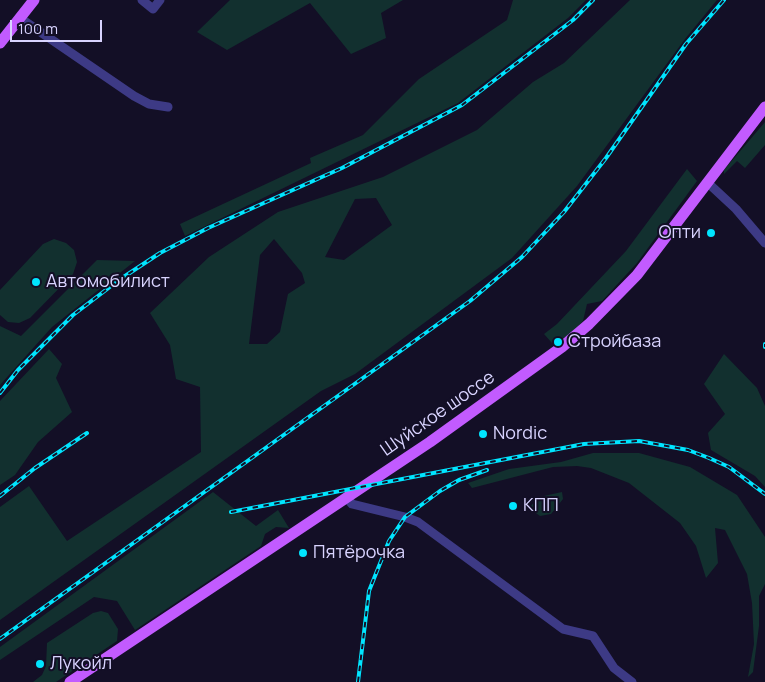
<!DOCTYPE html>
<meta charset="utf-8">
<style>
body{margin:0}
#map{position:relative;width:765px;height:682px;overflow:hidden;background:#130f26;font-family:Manrope,sans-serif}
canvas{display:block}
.scale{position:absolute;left:10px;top:20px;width:92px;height:22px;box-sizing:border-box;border:2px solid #d9d4ff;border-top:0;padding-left:6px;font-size:15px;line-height:18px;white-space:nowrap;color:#d9d4ff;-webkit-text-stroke:4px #130f26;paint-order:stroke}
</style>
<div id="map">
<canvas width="765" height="682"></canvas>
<div class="scale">100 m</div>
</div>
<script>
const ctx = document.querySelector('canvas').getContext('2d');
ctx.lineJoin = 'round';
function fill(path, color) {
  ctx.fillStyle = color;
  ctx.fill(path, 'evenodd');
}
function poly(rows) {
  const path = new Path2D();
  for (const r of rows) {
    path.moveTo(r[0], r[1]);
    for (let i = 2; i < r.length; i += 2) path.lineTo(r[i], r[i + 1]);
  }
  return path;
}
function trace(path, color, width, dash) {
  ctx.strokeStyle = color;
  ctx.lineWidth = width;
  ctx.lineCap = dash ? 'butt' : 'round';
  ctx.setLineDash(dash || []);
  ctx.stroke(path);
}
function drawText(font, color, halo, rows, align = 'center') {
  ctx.font = font + ' Manrope,sans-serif';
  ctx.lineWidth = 4;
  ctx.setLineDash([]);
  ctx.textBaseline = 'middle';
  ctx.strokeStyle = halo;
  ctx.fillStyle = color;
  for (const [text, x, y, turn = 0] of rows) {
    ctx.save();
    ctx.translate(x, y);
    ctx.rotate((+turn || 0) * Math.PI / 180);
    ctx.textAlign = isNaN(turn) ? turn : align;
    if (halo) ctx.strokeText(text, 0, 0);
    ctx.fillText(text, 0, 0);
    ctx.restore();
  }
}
const green = poly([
 [230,0,403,0,381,13,386,38,351,54,310,3,227,50,197,32],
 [513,0,586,0,568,18,458,103,185,236,180,224,311,163,310,158,363,135,419,79,507,20],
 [630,0,717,0,685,39,577,186,512,258,355,374,321,391,0,620,0,507,29,486,67,541,201,452,200,387,176,379,170,345,150,313,209,257,278,212,383,177,477,130,533,82,564,63],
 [376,198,392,225,344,260,325,257,355,199],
 [274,239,302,273,305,283,288,294,280,332,267,344,249,344,260,255],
 [765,122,765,145,745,168,737,161,724,174,724,170],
 [687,169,697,181,637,263,602,301,587,304,583,321,568,336,552,343,544,334,557,324,626,251],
 [54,239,66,243,74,250,77,262,73,274,30,318,19,323,8,322,0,315,0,290,43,244],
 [97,260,135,261,52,327,0,385,0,326,21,336],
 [49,349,62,364,56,378,72,412,38,442,15,475,0,485,0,401],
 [724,354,757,388,765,406,765,487,755,476,711,450,708,433,725,414,704,384],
 [593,453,639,453,690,467,737,495,765,537,765,584,759,596,759,626,753,672,748,677,754,644,752,603,747,574,725,530,715,528,718,563,706,578,696,546,680,523,629,483,591,468,577,466,553,467,472,488,468,483,509,469,561,462],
 [213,492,256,526,278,510,289,528,276,527,265,534,261,546,135,630,117,601,94,597,0,660,0,647],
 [562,492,563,499,551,514,540,516,529,508,539,497],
 [101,611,108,613,118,629,117,641,56,682,33,682,42,675,46,666,47,643,93,613]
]);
const minor = poly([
 [142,0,153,9,160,0],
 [20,18,134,96,149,104,168,107],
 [708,183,736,209,765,243],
 [347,498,352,504,405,517,418,522,563,629,593,636,614,668,632,682]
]);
const major = poly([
 [0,43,34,0],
 [70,682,430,442,562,347,589,324,637,275,765,107]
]);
const rail = poly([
 [765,344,765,347],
 [0,393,18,370,73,315,119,280,160,253,208,228,342,168,462,105,573,20,593,0],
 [0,496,35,468,87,433],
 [231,512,584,444,639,441,688,450,709,458,729,467,765,494],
 [0,639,470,301,522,257,564,212,606,158,686,44,724,0],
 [358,682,369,591,389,541,405,517,440,491,459,480,487,470]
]);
const markers = [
 [711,233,5,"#00e5ff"],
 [36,282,5,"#00e5ff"],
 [558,342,5,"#00e5ff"],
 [483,434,5,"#00e5ff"],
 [513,506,5,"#00e5ff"],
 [303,553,5,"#00e5ff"],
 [40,664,5,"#00e5ff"]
];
const poiNames = [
 ["Опти",701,233,"right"],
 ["Автомобилист",46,282],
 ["Стройбаза",568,342],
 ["Nordic",493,434],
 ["КПП",523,506],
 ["Пятёрочка",313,553],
 ["Лукойл",50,664]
];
const streetNames = [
 ["Шуйское шоссе",438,414,-35]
];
fill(green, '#12302f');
trace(minor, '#3d3a85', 9);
trace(major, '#c25bff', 11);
trace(rail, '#00e5ff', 4);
trace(rail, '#130f26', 2, [5.5]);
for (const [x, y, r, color] of markers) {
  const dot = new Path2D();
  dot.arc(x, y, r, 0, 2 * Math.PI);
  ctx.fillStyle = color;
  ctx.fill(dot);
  trace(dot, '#130f26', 2);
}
drawText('18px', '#d9d4ff', '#130f26', poiNames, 'left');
drawText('18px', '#d9d4ff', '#130f26', streetNames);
</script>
